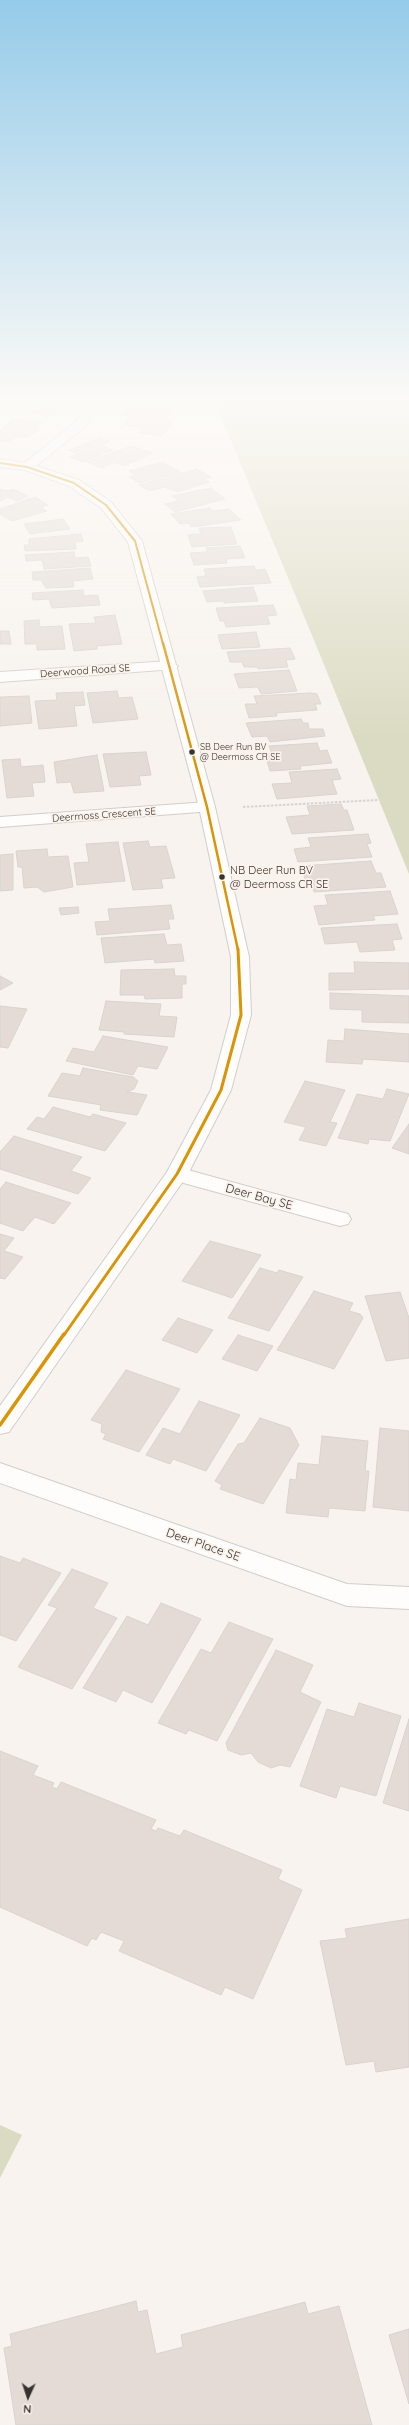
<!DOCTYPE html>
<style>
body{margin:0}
#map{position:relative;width:409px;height:2425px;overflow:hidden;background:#f8f3ee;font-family:Quicksand,sans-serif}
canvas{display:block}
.north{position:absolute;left:8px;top:2377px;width:40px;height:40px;-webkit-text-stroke:3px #fbf3eb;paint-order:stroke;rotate:183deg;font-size:11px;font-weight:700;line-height:16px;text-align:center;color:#36322f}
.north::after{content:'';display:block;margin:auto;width:14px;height:18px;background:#36322f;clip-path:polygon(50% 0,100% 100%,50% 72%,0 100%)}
</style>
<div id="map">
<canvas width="409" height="2425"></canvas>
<div class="north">N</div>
</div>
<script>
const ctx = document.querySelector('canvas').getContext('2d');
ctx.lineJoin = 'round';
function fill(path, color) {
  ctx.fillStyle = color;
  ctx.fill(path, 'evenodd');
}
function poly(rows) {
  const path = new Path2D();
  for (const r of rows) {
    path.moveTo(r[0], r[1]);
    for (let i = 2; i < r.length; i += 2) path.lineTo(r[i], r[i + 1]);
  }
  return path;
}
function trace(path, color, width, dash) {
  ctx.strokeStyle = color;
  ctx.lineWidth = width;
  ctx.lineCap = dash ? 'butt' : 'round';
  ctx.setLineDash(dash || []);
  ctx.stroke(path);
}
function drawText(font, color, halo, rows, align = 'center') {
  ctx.font = font + ' Quicksand,sans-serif';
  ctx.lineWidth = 3.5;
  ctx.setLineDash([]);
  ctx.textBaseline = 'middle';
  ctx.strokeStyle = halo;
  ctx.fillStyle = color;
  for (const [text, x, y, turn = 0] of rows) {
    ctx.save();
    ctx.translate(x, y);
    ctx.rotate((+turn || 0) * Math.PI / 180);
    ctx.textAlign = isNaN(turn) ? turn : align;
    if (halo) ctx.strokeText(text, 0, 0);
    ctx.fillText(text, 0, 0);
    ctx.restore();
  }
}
const green = poly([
 [214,400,409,400,409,874,316,645],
 [0,2125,22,2135,0,2178]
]);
const building = poly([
 [36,400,65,400,62,403,36,400],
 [138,400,177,400,173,404,138,400],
 [153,403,176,406,166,420,121,415,128,408,148,410,153,403],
 [38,406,60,408,53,415,31,413,38,406],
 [130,417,174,422,162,436,138,433,142,428,124,425,130,417],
 [12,419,42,422,36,429,40,429,28,437,16,436,10,442,0,441,0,432,12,419],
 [100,438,110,441,100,445,113,450,83,462,69,457,78,454,69,450,100,438],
 [131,446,153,453,124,466,115,462,102,468,87,462,131,446],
 [163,462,180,472,139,483,129,477,136,475,129,471,163,462],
 [197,469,211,477,204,479,209,482,178,492,165,487,150,491,139,485,197,469],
 [211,488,225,499,175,512,165,504,179,501,172,496,211,488],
 [0,489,8,491,13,489,28,496,17,501,8,497,0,501,0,489],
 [35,497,48,505,41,507,47,511,12,521,0,514,0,509,35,497],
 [210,508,213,511,229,509,241,520,192,527,188,523,180,524,171,514,210,508],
 [63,519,70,529,30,534,24,524,63,519],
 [231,527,237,544,192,547,188,535,201,534,199,528,231,527],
 [81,534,83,541,75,542,76,549,25,551,24,545,29,545,29,539,81,534],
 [240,546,245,558,226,559,227,563,194,565,190,553,207,552,206,548,240,546],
 [74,552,75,558,88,557,91,566,44,569,42,560,26,561,25,555,74,552],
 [254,566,256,570,265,569,271,583,200,587,197,577,206,576,204,569,254,566],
 [90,568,93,579,73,581,74,587,46,588,41,580,33,580,32,572,90,568],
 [253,587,258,601,224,603,224,601,207,602,203,591,253,587],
 [83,590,84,596,98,595,100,605,52,608,49,599,33,600,32,593,83,590],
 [273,605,277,615,267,616,270,624,226,627,224,621,220,621,216,608,273,605],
 [115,615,122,644,97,646,97,649,74,651,69,624,96,623,94,617,115,615],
 [39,620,40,627,62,626,65,649,37,650,37,644,25,644,24,621,39,620],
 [0,631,9,631,11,644,0,644,0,631],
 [256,632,260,647,222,649,218,635,256,632],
 [290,648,295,659,286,660,288,667,258,669,257,667,244,667,242,662,230,662,227,652,290,648],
 [289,670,297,691,261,694,258,687,239,688,234,674,289,670],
 [117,691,119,698,132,697,138,719,93,723,87,693,117,691],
 [83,692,85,705,74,706,77,726,39,729,35,701,57,700,56,693,83,692],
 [310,693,317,694,321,704,315,704,317,710,276,713,277,716,249,718,245,704,257,704,254,696,310,693],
 [29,696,32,723,0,726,0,697,29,696],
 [301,719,303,723,308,723,309,729,323,729,325,736,270,742,267,736,252,737,246,723,301,719],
 [317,743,320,751,327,750,332,763,300,766,301,769,270,771,265,754,272,754,269,746,317,743],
 [146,752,151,775,139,776,141,785,110,787,103,754,146,752],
 [97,755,104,791,74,793,71,782,57,783,54,762,97,755],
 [20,759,21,767,43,765,45,782,32,783,34,796,7,798,2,760,20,759],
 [337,769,341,779,332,780,337,794,277,799,272,784,292,783,289,772,337,769],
 [341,804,344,810,347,810,354,830,292,834,286,817,310,815,307,806,341,804],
 [368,834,371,843,367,844,372,857,298,862,294,849,311,847,308,838,368,834],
 [148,841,150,847,166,846,175,878,161,879,163,888,133,890,123,843,148,841],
 [118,842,125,881,77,885,74,863,89,862,86,844,118,842],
 [47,849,48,857,68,856,73,887,44,892,37,887,24,888,22,867,18,867,16,851,47,849],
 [13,854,13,890,0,891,0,855,13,854],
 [371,861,376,873,381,873,386,887,314,892,311,882,306,882,301,866,371,861],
 [390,891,398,914,373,916,375,920,319,925,314,906,328,905,325,895,390,891],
 [171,905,174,919,168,919,170,929,97,935,95,922,110,921,108,909,171,905],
 [78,907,79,913,61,915,59,908,78,907],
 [397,924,402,939,392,940,395,950,360,952,357,942,325,944,321,928,397,924],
 [164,934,167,945,181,944,184,961,155,963,154,959,105,963,101,938,164,934],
 [354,962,409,963,409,989,329,990,329,973,355,973,354,962],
 [174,969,175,976,186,976,186,984,182,984,182,998,145,999,144,995,120,995,121,970,174,969],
 [0,976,13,983,0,990,0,976],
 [330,993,409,996,409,1023,362,1022,362,1010,330,1009,330,993],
 [106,1001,161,1004,159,1016,177,1017,174,1037,124,1034,124,1032,99,1030,106,1001],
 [0,1006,27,1009,8,1048,0,1047,0,1006],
 [345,1029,409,1034,409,1062,363,1059,362,1064,326,1062,328,1040,344,1041,345,1029],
 [103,1036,168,1047,157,1069,138,1066,133,1075,66,1061,73,1048,94,1052,103,1036],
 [83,1068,133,1077,138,1081,134,1089,127,1092,147,1095,137,1115,100,1110,101,1105,48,1096,62,1073,80,1076,83,1068],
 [305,1081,345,1090,330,1122,337,1123,326,1146,299,1140,306,1127,284,1122,305,1081],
 [387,1089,409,1094,390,1141,369,1139,368,1144,338,1138,357,1094,383,1099,387,1089],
 [53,1107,90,1117,93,1114,126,1123,105,1151,27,1129,37,1117,44,1119,53,1107],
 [409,1124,409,1154,392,1148,409,1124],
 [14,1136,82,1157,71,1171,91,1178,78,1194,0,1169,0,1152,14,1136],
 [6,1182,71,1203,54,1224,35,1217,23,1231,0,1223,0,1189,6,1182],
 [0,1234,14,1238,4,1251,23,1257,5,1279,0,1278,0,1234],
 [210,1241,261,1255,232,1298,182,1281,210,1241],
 [260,1268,277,1273,279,1270,303,1277,269,1331,228,1318,260,1268],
 [314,1291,353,1303,349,1311,360,1314,363,1318,334,1369,277,1350,314,1291],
 [400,1292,409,1318,409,1358,386,1361,365,1296,400,1292],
 [178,1318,213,1330,197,1353,162,1340,178,1318],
 [238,1335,273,1346,257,1371,222,1359,238,1335],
 [126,1370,180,1389,139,1452,103,1439,106,1434,101,1432,102,1424,91,1420,126,1370],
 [199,1401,240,1415,206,1471,173,1459,170,1464,146,1455,163,1428,180,1434,199,1401],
 [260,1418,290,1428,299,1445,263,1504,220,1489,222,1485,215,1481,238,1444,244,1443,260,1418],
 [380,1428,409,1431,409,1511,373,1507,380,1428],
 [322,1436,368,1441,365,1471,369,1471,365,1511,329,1508,328,1517,286,1513,290,1479,296,1480,298,1463,319,1465,322,1436],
 [0,1556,20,1563,23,1558,61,1573,16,1641,0,1635,0,1556],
 [72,1569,108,1583,93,1608,117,1618,72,1689,18,1667,57,1608,48,1605,72,1569],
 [161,1603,201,1619,152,1703,123,1690,116,1702,83,1688,127,1616,148,1625,161,1603],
 [229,1622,273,1639,217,1741,189,1730,186,1734,158,1723,201,1649,211,1653,229,1622],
 [276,1650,313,1665,300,1692,321,1702,290,1767,280,1765,271,1768,258,1762,251,1753,241,1755,228,1750,226,1743,276,1650],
 [359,1703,401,1716,376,1796,340,1786,336,1798,300,1786,327,1709,354,1717,359,1703],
 [409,1719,409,1811,383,1803,409,1719],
 [0,1751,38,1766,33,1775,54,1783,52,1787,57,1789,61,1782,156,1820,151,1829,156,1831,158,1828,180,1836,184,1830,282,1870,278,1879,302,1890,253,1999,225,1987,221,1995,119,1951,124,1941,101,1932,96,1940,92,1938,87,1946,0,1907,0,1751],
 [409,1919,409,2067,376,2072,374,2061,346,2065,320,1941,347,1938,345,1929,409,1919],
 [136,2301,138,2312,147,2310,156,2354,183,2347,181,2335,305,2302,308,2314,339,2306,372,2425,16,2425,4,2348,12,2346,10,2334,136,2301],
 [409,2329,409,2404,389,2335,409,2329]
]);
const path = poly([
 [243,807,378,800]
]);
const minor = poly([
 [92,400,104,400,82,429,31,470,23,470,21,467,23,464,74,423,92,400],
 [170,661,178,666,175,669,0,682,0,672,170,661],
 [207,802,213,803,215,807,213,811,0,827,0,817,207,802],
 [177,1167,348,1214,351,1219,348,1224,340,1226,169,1179,166,1174,169,1169,177,1167],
 [0,1463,347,1584,409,1587,409,1609,347,1606,0,1483,0,1463]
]);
const tertiary = poly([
 [0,459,31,464,79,480,111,502,142,541,215,807,249,957,251,1015,231,1090,188,1174,9,1432,0,1434,0,1406,167,1172,211,1090,231,1015,231,957,199,807,128,542,101,508,69,486,25,470,0,467,0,459]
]);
const bus1Far3 = poly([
 [0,463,27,467,74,483,106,505,135,541,163,644]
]);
const bus1Far2 = poly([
 [163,643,207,807,238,950]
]);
const bus1Far1 = poly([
 [64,1335,177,1174,221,1090,241,1015,238,949]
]);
const bus1 = poly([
 [0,1425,64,1334]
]);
const markers = [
 [192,752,3.5,"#36322f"],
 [222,877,3.5,"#36322f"]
];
const farBusnames = [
 ["SB Deer Run BV",200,747],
 ["@ Deermoss CR SE",200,757]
];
const farStreetnames = [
 ["Deerwood Road SE",85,671,-4],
 ["Deermoss Crescent SE",104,815,-4]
];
const busNames = [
 ["NB Deer Run BV",230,871],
 ["@ Deermoss CR SE",230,885]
];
const streetNames = [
 ["Deer Bay SE",259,1197,15],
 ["Deer Place SE",203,1545,19]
];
fill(green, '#dbdbc3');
fill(building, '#e4dbd6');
trace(building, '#d8d3d0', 1);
trace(minor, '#d2ceca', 2);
trace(tertiary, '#d2ceca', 2);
trace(path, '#d6d4d2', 2, [2.5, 1.5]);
fill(minor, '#fefdfc');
fill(tertiary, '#fefdfc');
trace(bus1Far3, '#da9507', 2);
trace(bus1Far2, '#da9507', 2.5);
trace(bus1Far1, '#da9507', 3);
trace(bus1, '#da9507', 3.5);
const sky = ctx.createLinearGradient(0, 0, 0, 740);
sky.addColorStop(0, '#95cbe9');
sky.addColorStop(0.54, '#fcfaf7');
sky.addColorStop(1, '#fcfaf700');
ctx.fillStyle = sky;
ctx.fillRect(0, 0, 409, 740);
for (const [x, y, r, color] of markers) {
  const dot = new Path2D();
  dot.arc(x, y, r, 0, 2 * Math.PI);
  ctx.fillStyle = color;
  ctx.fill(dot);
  trace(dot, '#fbf3eb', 1.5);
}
drawText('9px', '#36322f', '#fbf3eb', farBusnames, 'left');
drawText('10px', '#36322f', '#fbf3eb', farStreetnames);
drawText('11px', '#36322f', '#fbf3eb', busNames, 'left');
drawText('12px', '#36322f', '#fbf3eb', streetNames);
</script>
